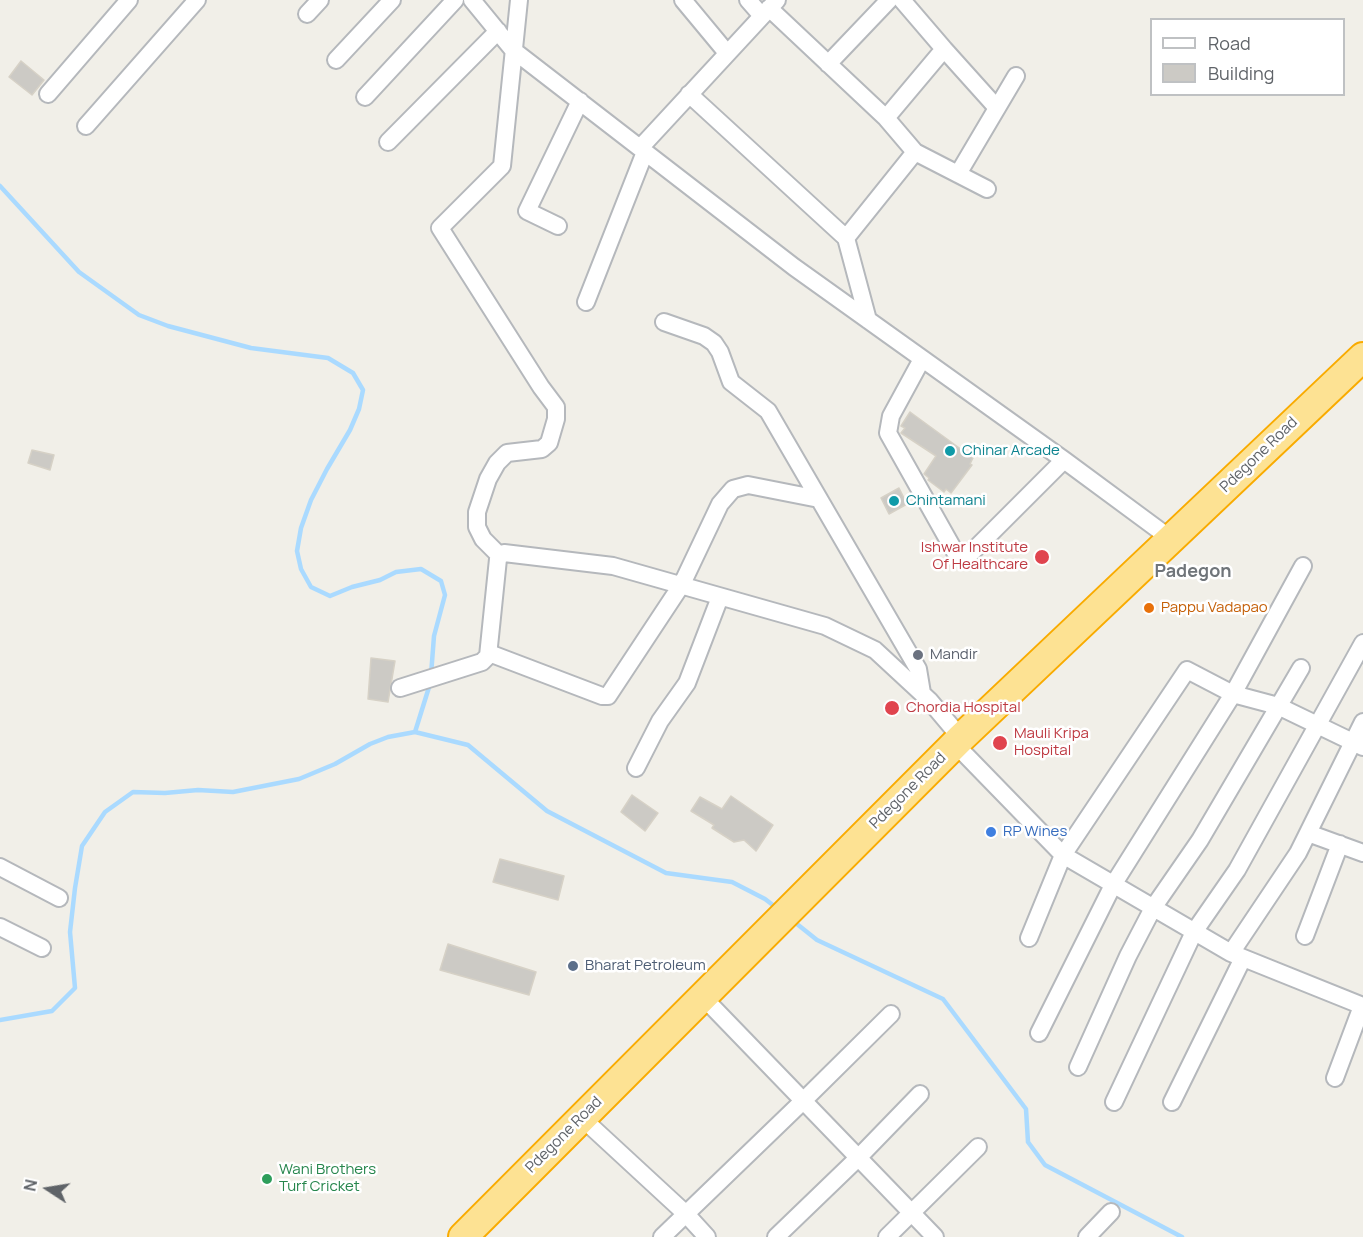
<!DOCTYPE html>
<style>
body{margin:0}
#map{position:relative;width:1363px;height:1237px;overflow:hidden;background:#f1efe8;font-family:Manrope,sans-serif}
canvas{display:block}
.legend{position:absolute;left:1150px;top:18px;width:195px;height:78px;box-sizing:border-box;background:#fff;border:2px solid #bfc1c3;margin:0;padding:8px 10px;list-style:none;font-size:18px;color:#5f6368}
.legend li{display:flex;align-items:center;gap:12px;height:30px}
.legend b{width:30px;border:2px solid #bfc1c3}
.north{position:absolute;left:18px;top:1159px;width:60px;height:60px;-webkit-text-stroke:4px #fff;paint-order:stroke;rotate:282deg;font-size:16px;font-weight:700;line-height:24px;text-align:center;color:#5f6368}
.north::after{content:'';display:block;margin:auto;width:21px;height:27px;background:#5f6368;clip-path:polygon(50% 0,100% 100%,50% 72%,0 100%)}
</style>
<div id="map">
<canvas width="1363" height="1237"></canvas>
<ul class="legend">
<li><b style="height:8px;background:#fff"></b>Road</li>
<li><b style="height:16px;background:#cccac5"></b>Building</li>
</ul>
<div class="north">N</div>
</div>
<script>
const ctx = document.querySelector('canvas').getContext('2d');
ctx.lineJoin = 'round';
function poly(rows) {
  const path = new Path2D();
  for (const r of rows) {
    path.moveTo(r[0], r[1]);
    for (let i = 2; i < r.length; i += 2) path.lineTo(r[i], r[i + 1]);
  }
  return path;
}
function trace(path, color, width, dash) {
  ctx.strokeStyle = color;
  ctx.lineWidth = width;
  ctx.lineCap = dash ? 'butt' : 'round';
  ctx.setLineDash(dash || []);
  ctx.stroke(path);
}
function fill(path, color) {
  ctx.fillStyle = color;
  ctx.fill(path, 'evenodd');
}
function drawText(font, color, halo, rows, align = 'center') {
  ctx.font = font + ' Manrope,sans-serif';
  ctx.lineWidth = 5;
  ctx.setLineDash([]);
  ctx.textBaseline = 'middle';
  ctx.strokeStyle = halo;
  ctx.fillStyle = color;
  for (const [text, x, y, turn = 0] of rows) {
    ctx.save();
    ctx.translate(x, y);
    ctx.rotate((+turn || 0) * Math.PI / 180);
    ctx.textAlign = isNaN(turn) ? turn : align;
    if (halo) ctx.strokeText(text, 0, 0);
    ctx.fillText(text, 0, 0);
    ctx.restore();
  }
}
const stream = poly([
 [0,186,79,272,139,315,168,326,251,348,328,358,353,373,363,390,359,409,350,430,327,469,311,500,301,528,297,551,301,569,311,587,330,596,352,587,380,580,396,572,421,569,441,581,445,595,434,636,431,675],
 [415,732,430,684],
 [792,920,817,940,943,999,1026,1109,1028,1142,1045,1165,1182,1237],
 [0,1020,52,1011,75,988,70,932,75,888,82,846,105,812,133,792,165,793,198,790,233,792,299,779,335,764,370,744,388,737,415,732,468,745,547,811,666,873,732,882,765,899,778,909]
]);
const building = poly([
 [21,61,44,80,32,95,9,77,21,61],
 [910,412,973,458,970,464,972,465,951,493,946,489,944,492,928,480,929,478,924,474,936,456,901,433,905,428,901,426,910,412],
 [32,450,54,455,50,470,28,463,32,450],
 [899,488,907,504,889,514,881,498,899,488],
 [371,658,395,661,388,702,368,699,371,658],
 [632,795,658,813,645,831,621,812,632,795],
 [731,796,773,825,756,851,744,840,734,842,712,828,714,825,691,811,700,797,722,809,731,796],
 [500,859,564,876,558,900,493,882,500,859],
 [448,944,536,972,529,995,440,970,448,944]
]);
const street = poly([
 [472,0,513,50,794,267,1064,460,1171,539],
 [683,0,727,53],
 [748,0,762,16],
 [769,8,886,118],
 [307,14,320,0],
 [944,49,997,108],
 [336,60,392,0],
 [828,64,889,0],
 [48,94,129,0],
 [689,94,846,238],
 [365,97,455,0],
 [86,126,197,0],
 [388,142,498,31],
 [640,148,777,0],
 [915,152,987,189],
 [958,174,1016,76],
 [558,226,527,211,580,101],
 [586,302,645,152],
 [868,320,846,238,915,152,886,118,944,49,902,0],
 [664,322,704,336,714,343,720,352,731,382,768,411,918,669,922,693],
 [922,359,891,416,888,433,955,552,966,555,971,553,1064,460],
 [500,556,483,539,477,527,477,512,488,479,497,463,507,453,542,449,549,443,556,419,556,407,541,387,440,228,502,166,519,0],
 [489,653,602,696,608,696,682,584,720,504,733,489,748,485,819,499],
 [400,688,482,662,488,656,498,559,500,556,504,553,613,566,825,626,875,650,929,700,961,738],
 [955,744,1063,855,1231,953,1363,1006],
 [636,768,660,721,687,683,720,597],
 [1308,833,1363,853],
 [0,867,59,898],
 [0,927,42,948],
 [1305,936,1340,844],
 [1029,938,1063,855,1187,670,1233,694,1278,706,1363,747],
 [1231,953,1298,853,1363,722],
 [703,997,935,1237],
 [1039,1033,1113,885,1233,694,1303,566],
 [1078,1067,1128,956,1153,908,1200,840,1301,668],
 [1335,1078,1362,1006],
 [1114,1102,1194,932,1237,870,1363,643],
 [1172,1102,1243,958],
 [582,1118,686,1214,707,1237],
 [662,1237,803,1101,891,1014],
 [776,1237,858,1158,920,1094],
 [887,1237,978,1147],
 [1087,1237,1111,1212]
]);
const highway = poly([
 [463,1237,961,738,1363,357]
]);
const markers = [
 [950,451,6,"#0f9aa8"],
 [894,501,6,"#0f9aa8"],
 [1042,557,8,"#e0444e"],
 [1149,608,6,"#e8710a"],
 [918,655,6,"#6b7280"],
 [892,708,8,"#e0444e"],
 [1000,743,8,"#e0444e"],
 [991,832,6,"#3f7fe0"],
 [573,966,6,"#5c6f8a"],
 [267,1179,6,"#2e9e5b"]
];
const cultureNames = [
 ["Chinar Arcade",962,451],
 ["Chintamani",906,501]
];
const streetNames = [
 ["Pdegone Road",1259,455,-44],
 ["Pdegone Road",908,791,-45],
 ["Pdegone Road",564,1135,-45]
];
const healthNames = [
 ["Ishwar Institute",1028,548,"right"],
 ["Of Healthcare",1028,565,"right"],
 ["Chordia Hospital",906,708],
 ["Mauli Kripa",1014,734],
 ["Hospital",1014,751]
];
const foodNames = [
 ["Pappu Vadapao",1161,608]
];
const worshipNames = [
 ["Mandir",930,655]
];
const shopNames = [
 ["RP Wines",1003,832]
];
const serviceNames = [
 ["Bharat Petroleum",585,966]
];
const leisureNames = [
 ["Wani Brothers",279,1170],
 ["Turf Cricket",279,1187]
];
const quarterNames = [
 ["Padegon",1193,572]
];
trace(stream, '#aadaff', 4.5);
fill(building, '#cccac5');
trace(building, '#d6d1c6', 1.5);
trace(street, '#b5b8bc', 20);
trace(highway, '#f9ab00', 32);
trace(street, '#fff', 16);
trace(highway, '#fde293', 28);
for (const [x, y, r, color] of markers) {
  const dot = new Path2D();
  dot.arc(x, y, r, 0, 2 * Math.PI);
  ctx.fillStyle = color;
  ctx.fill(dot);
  trace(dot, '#fff', 2);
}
drawText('15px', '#0d838f', '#fff', cultureNames, 'left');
drawText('15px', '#5f6368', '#fff', streetNames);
drawText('15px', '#be3a42', '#fff', healthNames, 'left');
drawText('15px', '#c56008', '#fff', foodNames, 'left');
drawText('15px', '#5b616d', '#fff', worshipNames, 'left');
drawText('15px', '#366cbe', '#fff', shopNames, 'left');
drawText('15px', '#4e5e75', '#fff', serviceNames, 'left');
drawText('15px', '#27864d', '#fff', leisureNames, 'left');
drawText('bold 18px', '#70757a', '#fff', quarterNames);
</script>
